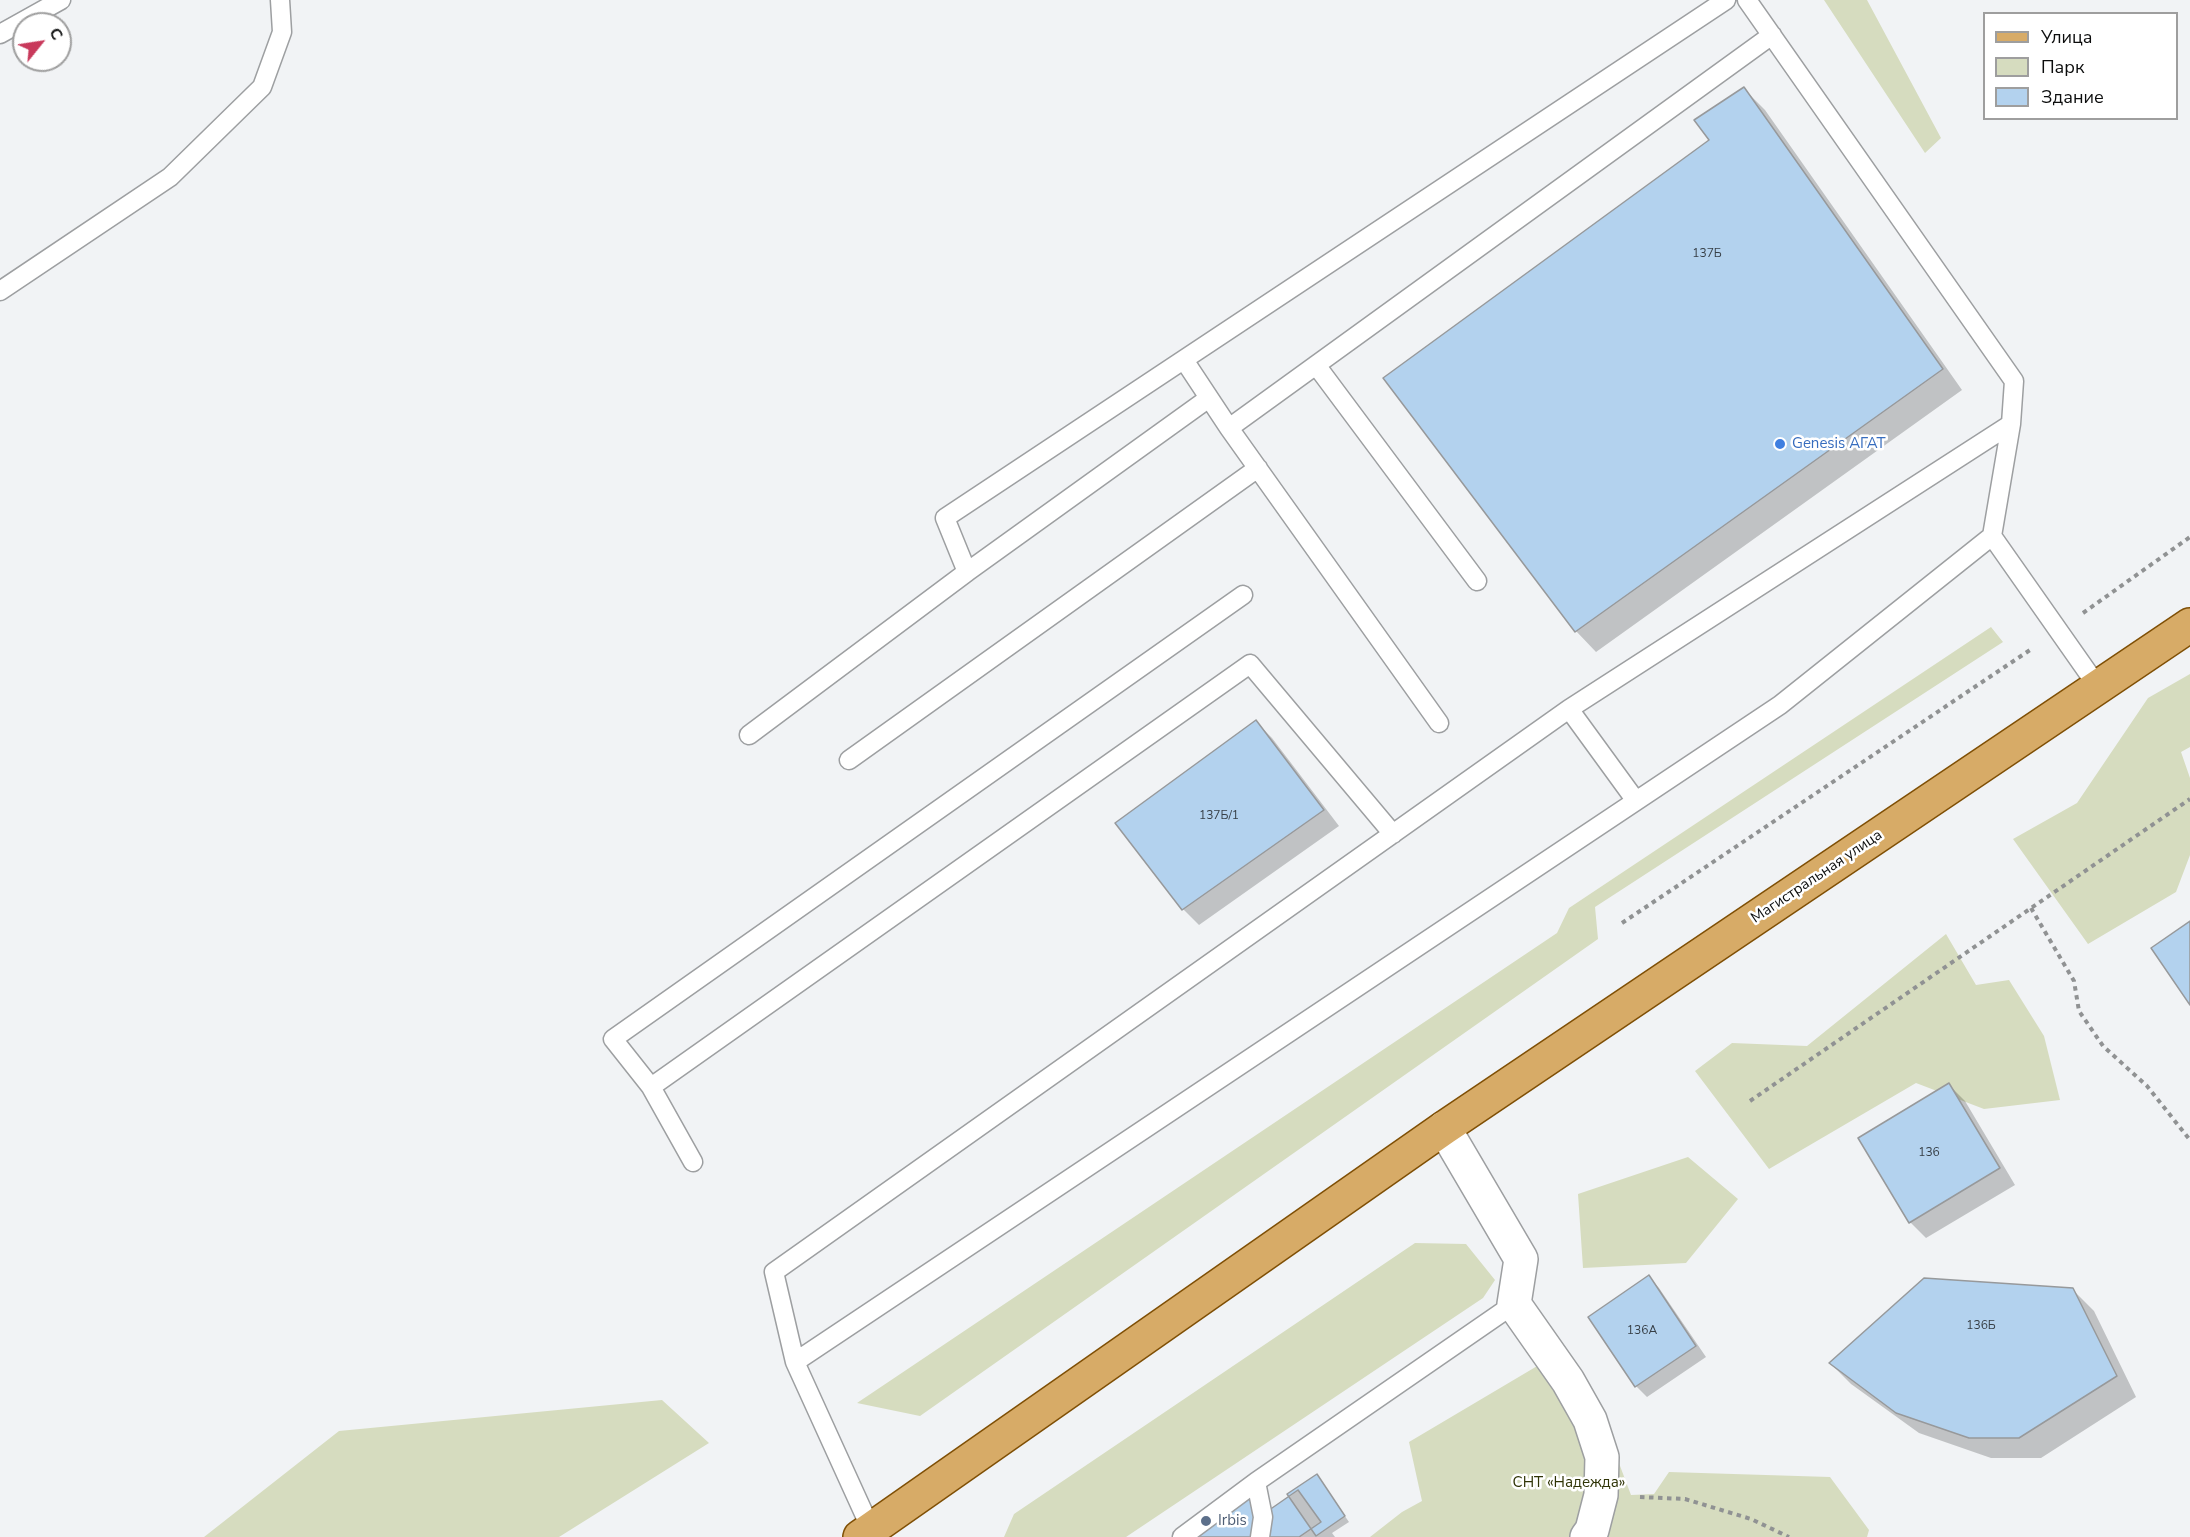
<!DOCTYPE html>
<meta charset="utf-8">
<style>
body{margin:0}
#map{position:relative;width:2190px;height:1537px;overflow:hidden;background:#f1f3f5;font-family:"Nunito Sans",sans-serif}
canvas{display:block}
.legend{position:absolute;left:1983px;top:12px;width:195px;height:108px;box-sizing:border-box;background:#fff;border:2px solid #9e9e9e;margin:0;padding:8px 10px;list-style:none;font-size:18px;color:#0c0d0d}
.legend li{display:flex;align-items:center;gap:12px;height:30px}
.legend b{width:30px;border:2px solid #9e9e9e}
.north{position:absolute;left:12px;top:12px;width:60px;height:60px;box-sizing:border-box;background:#fff;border:2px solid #9e9e9e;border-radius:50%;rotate:60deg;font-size:16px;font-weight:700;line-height:24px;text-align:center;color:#0c0d0d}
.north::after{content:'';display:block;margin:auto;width:21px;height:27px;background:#c8395b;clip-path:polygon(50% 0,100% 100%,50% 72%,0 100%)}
</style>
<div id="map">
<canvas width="2190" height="1537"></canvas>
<ul class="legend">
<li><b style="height:8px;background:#d7ab67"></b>Улица</li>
<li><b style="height:16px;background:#d6dcbf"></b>Парк</li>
<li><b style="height:16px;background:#b3d2ee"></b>Здание</li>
</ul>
<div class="north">С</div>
</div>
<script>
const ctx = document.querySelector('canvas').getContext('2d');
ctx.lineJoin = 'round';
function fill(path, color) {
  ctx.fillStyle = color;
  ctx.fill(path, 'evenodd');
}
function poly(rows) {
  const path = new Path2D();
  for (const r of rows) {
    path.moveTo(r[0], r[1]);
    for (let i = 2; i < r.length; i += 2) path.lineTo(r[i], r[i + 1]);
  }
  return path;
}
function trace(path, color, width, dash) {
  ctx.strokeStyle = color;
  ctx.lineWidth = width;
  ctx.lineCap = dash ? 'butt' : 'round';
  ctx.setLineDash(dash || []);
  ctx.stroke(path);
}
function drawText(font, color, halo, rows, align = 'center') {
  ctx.font = font + ' "Nunito Sans",sans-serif';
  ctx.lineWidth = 5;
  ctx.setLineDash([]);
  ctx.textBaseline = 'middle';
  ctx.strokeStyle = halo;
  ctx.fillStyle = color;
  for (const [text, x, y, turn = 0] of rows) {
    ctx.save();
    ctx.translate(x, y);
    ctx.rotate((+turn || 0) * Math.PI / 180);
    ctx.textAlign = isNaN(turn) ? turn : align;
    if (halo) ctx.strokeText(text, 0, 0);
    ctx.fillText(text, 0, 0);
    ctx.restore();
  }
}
const green = poly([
 [1824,0,1867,0,1941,138,1925,153],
 [1991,627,2003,642,1595,907,1598,939,920,1416,857,1403,1557,933,1569,908],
 [2190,674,2190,747,2181,752,2190,778,2190,855,2176,892,2088,944,2013,839,2077,803,2148,698],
 [1946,934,1976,985,2009,980,2044,1036,2060,1100,1984,1109,1916,1083,1769,1169,1695,1071,1732,1043,1807,1046],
 [1688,1157,1738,1199,1686,1263,1583,1268,1578,1194],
 [1415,1243,1466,1244,1495,1280,1483,1298,1126,1537,1004,1537,1014,1514],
 [1544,1362,1570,1420,1597,1405,1631,1495,1654,1494,1669,1472,1830,1477,1869,1530,1867,1537,1370,1537,1402,1512,1422,1501,1409,1442],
 [662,1400,709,1443,559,1537,204,1537,339,1431]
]);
const shadow = poly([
 [1744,89,1765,110,1962,390,1596,652,1576,631,1711,140],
 [1256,722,1272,738,1339,826,1199,925,1183,909,1117,823],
 [1949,1085,1965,1101,2015,1185,1926,1238,1910,1222],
 [1649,1277,1659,1288,1706,1357,1647,1397,1636,1386,1590,1317],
 [2073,1290,2094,1311,2136,1397,2041,1458,1991,1458,1919,1433,1851,1384,1831,1364],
 [1317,1476,1349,1522,1332,1533,1335,1537,1197,1537,1265,1515]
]);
const building = poly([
 [1744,87,1943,369,1575,632,1383,378,1709,140,1694,120,1744,87],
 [1256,720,1324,810,1182,910,1115,823,1256,720],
 [2190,921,2190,1005,2151,948,2190,921],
 [1949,1083,2000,1168,1909,1223,1858,1138,1949,1083],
 [1649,1275,1696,1346,1635,1387,1588,1317,1649,1275],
 [1924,1278,2073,1288,2117,1376,2019,1438,1969,1438,1896,1413,1829,1363,1924,1278],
 [1317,1474,1345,1516,1316,1536,1287,1494,1317,1474],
 [1298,1490,1321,1522,1299,1537,1194,1537,1250,1497,1262,1515,1298,1490]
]);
const path = poly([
 [2083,613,2190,537],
 [2031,908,2074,981,2079,1011,2103,1046,2147,1086,2190,1140],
 [1622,923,2033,648],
 [1750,1101,2190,799],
 [1640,1497,1685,1499,1751,1519,1789,1537]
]);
const lane = poly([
 [1747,0,2014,381,2011,424],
 [0,34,61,0],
 [0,291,170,177,262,87,282,32,280,0],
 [1184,360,1229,428,1772,35],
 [1316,365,1477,581],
 [1229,428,1439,723],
 [967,572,1209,398],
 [1243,595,613,1039,651,1087,1250,664,1393,834],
 [1569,709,2011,424,1992,536],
 [749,735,967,572,945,518,1726,0],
 [849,760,1258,468],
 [651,1087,693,1162],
 [795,1362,774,1272,1569,709,1636,801],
 [1256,1482,1263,1517,1260,1537],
 [871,1529,795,1362,1780,705,1992,536,2098,687],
 [1182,1537,1256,1482,1514,1304]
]);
const street = poly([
 [1444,1128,1521,1259,1514,1304,1568,1381,1590,1420,1602,1457,1601,1495,1592,1530,1587,1537]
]);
const primary = poly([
 [860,1537,1444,1128,2190,625]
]);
const markers = [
 [1780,444,6,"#3f7fe0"],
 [1206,1521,6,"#5c6f8a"]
];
const numberNames = [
 ["137Б",1707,254],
 ["137Б/1",1219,816],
 ["136",1929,1153],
 ["136Б",1981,1326],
 ["136А",1642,1331]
];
const shopNames = [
 ["Genesis АГАТ",1792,444]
];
const streetNames = [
 ["Магистральная улица",1817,877,-34]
];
const parkNames = [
 ["СНТ «Надежда»",1569,1483]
];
const serviceNames = [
 ["Irbis",1218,1521]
];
fill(green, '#d6dcbf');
fill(shadow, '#0003');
fill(building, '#b3d2ee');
trace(building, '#97999b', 1.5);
trace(lane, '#9d9fa1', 21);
trace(street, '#9d9fa1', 36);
trace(primary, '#7f4f05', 36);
trace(path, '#909293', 4, [4.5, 4.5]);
trace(lane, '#fff', 18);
trace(street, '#fff', 33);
trace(primary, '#d7ab67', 33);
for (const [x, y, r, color] of markers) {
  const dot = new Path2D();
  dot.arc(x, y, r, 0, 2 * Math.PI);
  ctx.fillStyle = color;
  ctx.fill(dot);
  trace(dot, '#fff', 2);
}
drawText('12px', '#363e45', null, numberNames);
drawText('15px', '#366cbe', '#fff', shopNames, 'left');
drawText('15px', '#0c0d0d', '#fff', streetNames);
drawText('15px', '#2e3305', '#fff', parkNames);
drawText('15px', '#4e5e75', '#fff', serviceNames, 'left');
</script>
